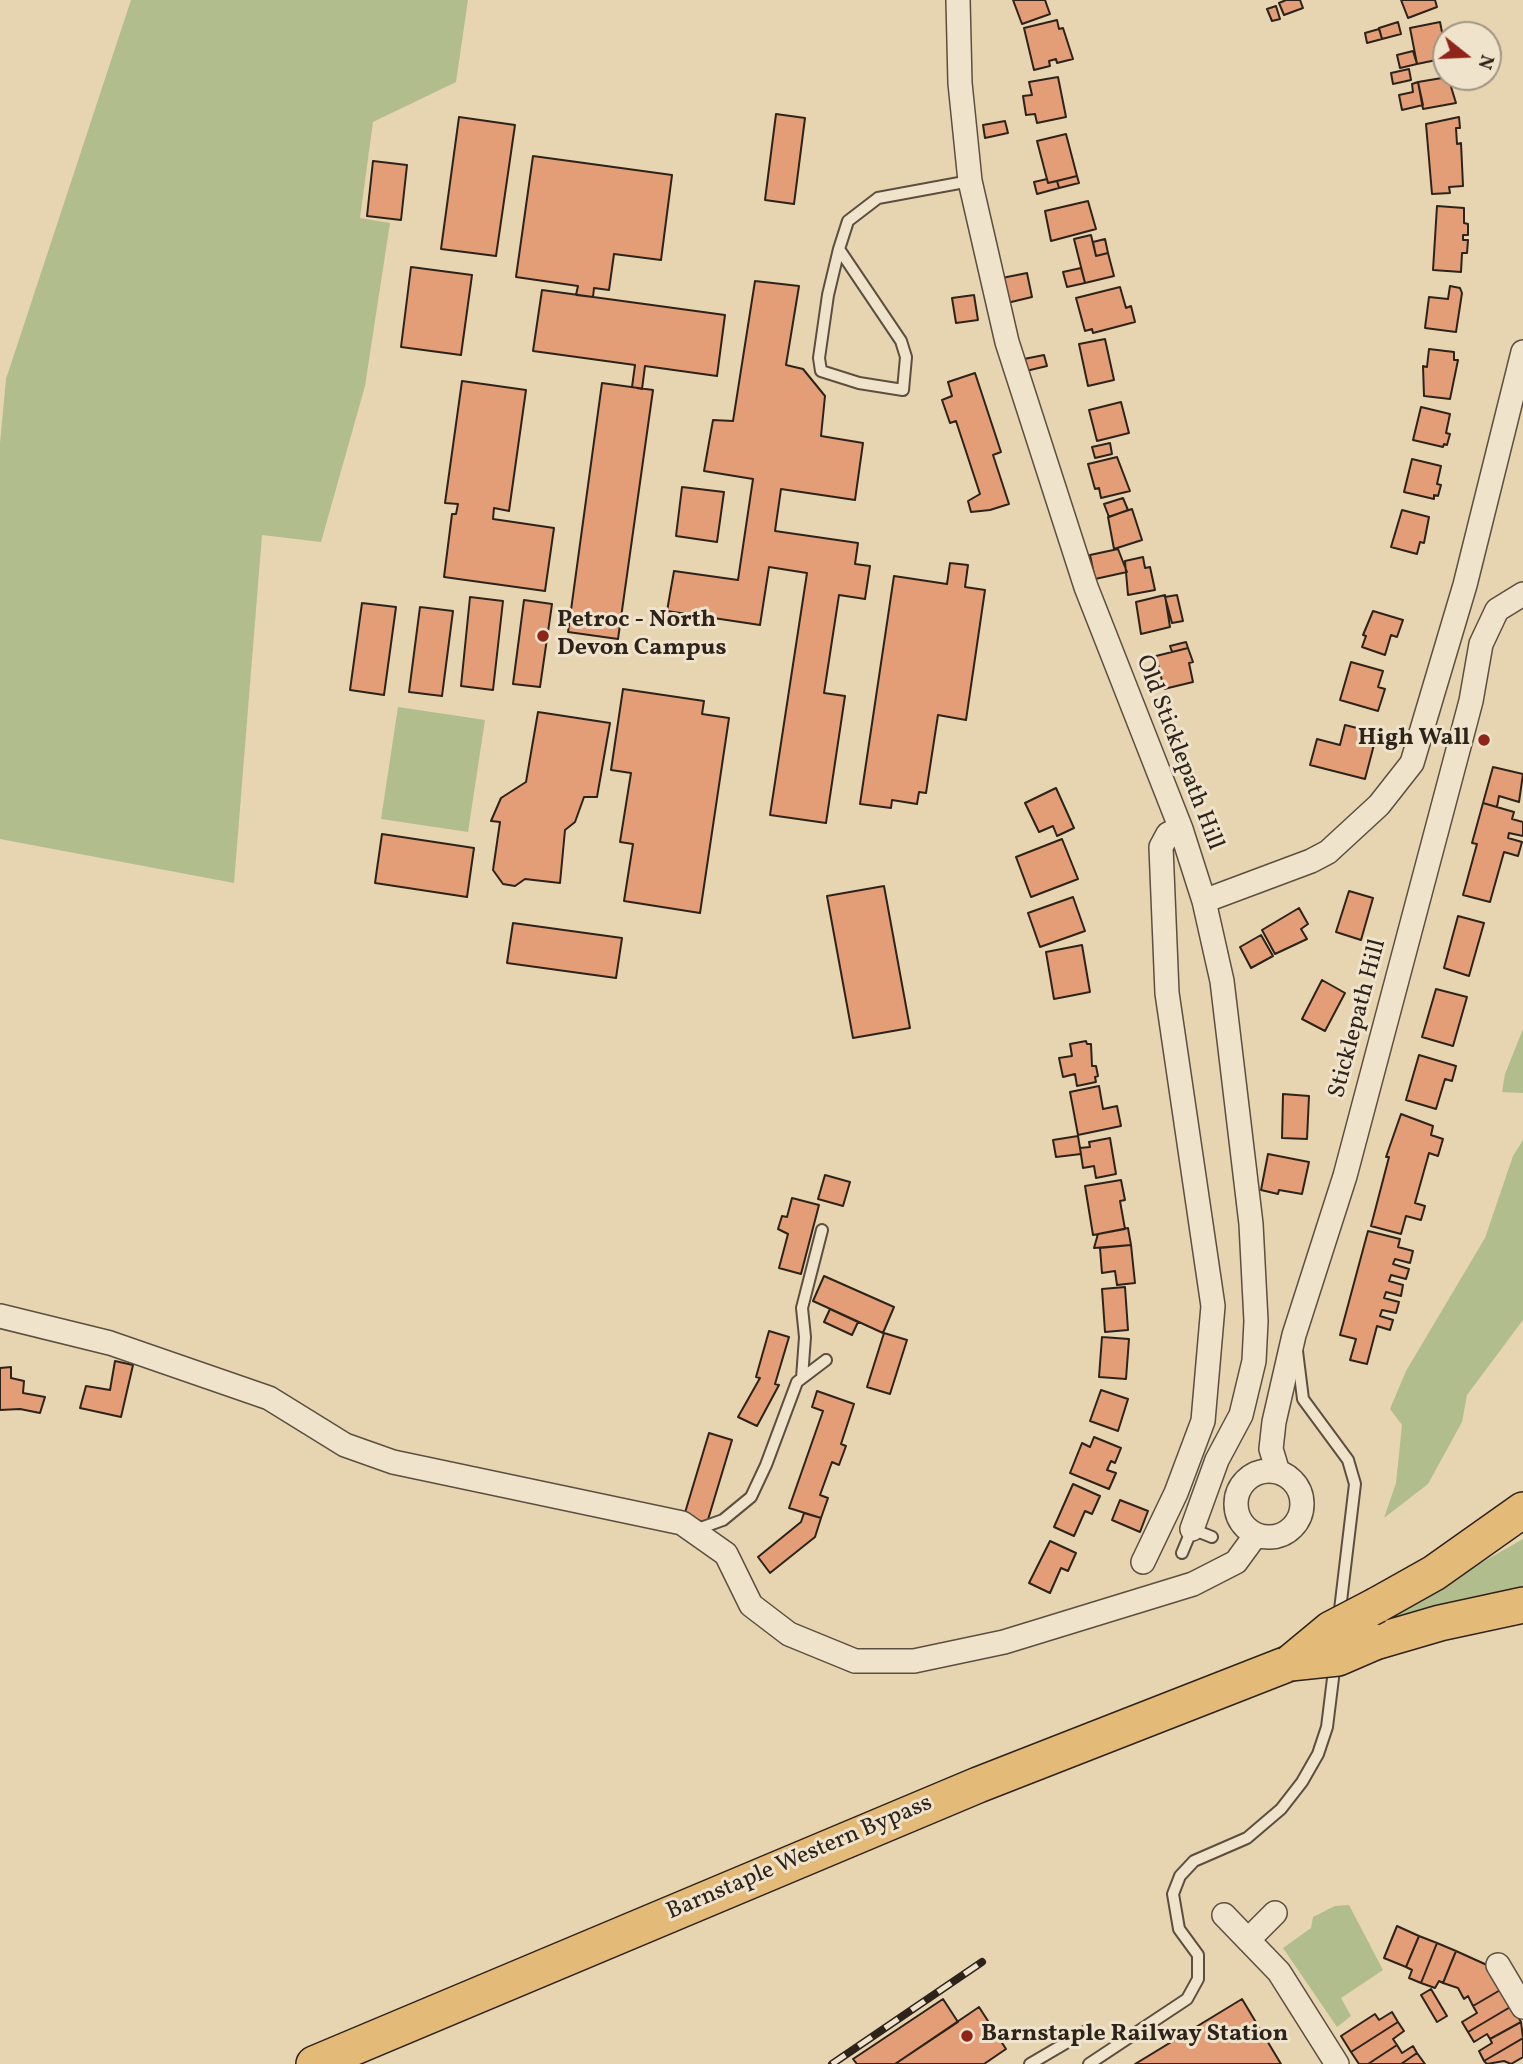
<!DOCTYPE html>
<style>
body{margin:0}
#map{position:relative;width:1523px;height:2064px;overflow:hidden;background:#e7d4b1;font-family:Vollkorn,serif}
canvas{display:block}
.north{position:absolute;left:1432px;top:21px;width:70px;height:70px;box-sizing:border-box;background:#efe3cc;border:2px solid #a19685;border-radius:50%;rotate:108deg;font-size:19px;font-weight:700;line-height:28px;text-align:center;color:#2d231a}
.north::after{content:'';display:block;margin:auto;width:24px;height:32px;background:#8f2418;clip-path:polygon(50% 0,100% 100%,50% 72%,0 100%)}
</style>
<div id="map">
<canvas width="1523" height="2064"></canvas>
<div class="north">N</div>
</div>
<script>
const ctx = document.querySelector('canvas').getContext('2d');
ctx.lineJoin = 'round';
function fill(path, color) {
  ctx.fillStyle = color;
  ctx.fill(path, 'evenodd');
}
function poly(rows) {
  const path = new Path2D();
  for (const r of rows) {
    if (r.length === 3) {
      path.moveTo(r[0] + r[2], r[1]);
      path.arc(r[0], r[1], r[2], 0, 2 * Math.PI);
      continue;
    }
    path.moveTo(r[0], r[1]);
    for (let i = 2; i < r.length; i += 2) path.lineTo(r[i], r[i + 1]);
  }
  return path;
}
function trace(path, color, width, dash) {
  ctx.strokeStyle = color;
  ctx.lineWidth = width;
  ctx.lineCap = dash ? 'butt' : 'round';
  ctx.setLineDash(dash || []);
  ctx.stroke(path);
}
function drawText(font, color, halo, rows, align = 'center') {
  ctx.font = font + ' Vollkorn,serif';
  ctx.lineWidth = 6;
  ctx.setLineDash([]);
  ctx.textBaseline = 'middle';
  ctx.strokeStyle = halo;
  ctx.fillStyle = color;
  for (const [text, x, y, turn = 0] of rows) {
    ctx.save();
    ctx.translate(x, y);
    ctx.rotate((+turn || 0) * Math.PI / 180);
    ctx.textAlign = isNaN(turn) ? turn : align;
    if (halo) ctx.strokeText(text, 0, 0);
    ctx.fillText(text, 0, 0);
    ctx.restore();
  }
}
const green = poly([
 [131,0,468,0,456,82,373,122,360,218,390,223,365,386,321,542,262,535,234,883,0,839,0,443,6,379],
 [398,707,485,720,468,832,381,819],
 [1523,1029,1523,1093,1502,1092,1505,1074],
 [1523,1140,1523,1320,1467,1395,1462,1422,1428,1484,1384,1518,1396,1483,1402,1425,1390,1409,1406,1371,1485,1238,1513,1156],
 [1523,1539,1523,1592,1374,1631,1377,1622],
 [1349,1905,1383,1970,1341,1998,1351,2016,1337,2027,1283,1948,1311,1928,1313,1917,1335,1906]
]);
const building = poly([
 [1013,0,1045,0,1050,14,1022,24,1013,0],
 [1286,0,1300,0,1303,8,1284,15,1279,3,1286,0],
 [1401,0,1435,0,1437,7,1408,18,1401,0],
 [1276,6,1280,19,1272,21,1267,9,1276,6],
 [1057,20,1059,29,1063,28,1073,59,1057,63,1056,59,1049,61,1050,66,1034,70,1024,28,1057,20],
 [1398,22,1401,34,1382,39,1379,28,1398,22],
 [1440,22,1443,37,1446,37,1446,58,1417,64,1410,28,1440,22],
 [1379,29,1382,39,1367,43,1365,33,1379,29],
 [1413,51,1417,64,1400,68,1397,55,1413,51],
 [1409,69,1411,80,1393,84,1391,73,1409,69],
 [1058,77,1066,117,1037,123,1035,114,1026,115,1023,96,1032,95,1029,82,1058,77],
 [1448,77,1456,103,1423,109,1418,82,1448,77],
 [1418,82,1423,105,1402,110,1399,95,1413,92,1412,84,1418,82],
 [776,114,805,118,794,204,765,200,776,114],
 [459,117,515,125,496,256,441,249,459,117],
 [1459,117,1460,128,1456,128,1457,144,1461,143,1463,186,1449,187,1450,193,1432,194,1426,124,1459,117],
 [1005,121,1008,133,985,138,983,125,1005,121],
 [1066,134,1077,176,1048,183,1037,141,1066,134],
 [533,156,672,175,661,260,614,254,609,290,594,288,593,297,576,295,578,286,516,277,533,156],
 [373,161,407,165,401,220,367,216,373,161],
 [1077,176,1079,183,1059,188,1057,181,1077,176],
 [1047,179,1048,183,1057,181,1059,188,1037,194,1034,182,1047,179],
 [1088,201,1096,229,1051,241,1045,211,1088,201],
 [1437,206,1464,208,1464,223,1468,224,1468,235,1463,235,1463,240,1468,240,1467,253,1462,253,1461,272,1433,270,1437,206],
 [1091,235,1096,256,1108,253,1114,276,1085,283,1074,239,1091,235],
 [1105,239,1108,253,1096,256,1093,242,1105,239],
 [411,267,472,275,461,355,401,347,411,267],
 [1081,268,1085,283,1067,287,1063,272,1081,268],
 [1027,273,1032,297,1007,303,1002,278,1027,273],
 [755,281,799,286,786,365,803,369,825,396,821,436,863,443,855,500,781,489,775,531,858,543,855,564,870,566,865,599,839,595,824,693,845,696,826,823,770,815,807,573,769,567,760,625,667,611,674,571,738,580,753,479,704,471,713,420,733,421,755,281],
 [1450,286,1460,288,1462,293,1456,332,1425,328,1429,297,1448,299,1450,286],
 [1120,287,1126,308,1131,306,1135,322,1093,333,1092,329,1085,331,1076,298,1120,287],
 [542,290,725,315,717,376,645,366,642,389,632,387,635,365,533,351,542,290],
 [974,295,978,320,956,323,952,298,974,295],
 [1105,339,1114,380,1088,386,1079,344,1105,339],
 [1429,349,1454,352,1454,360,1458,360,1450,399,1424,396,1423,366,1427,367,1429,349],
 [1044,355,1047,366,1026,371,1024,359,1044,355],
 [975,373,1001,452,993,455,1009,504,990,510,971,512,968,501,980,494,956,421,950,423,942,400,952,396,948,382,975,373],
 [462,381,526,390,509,511,494,508,493,519,554,528,545,591,444,577,452,514,456,514,458,504,445,503,462,381],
 [602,383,653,390,618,639,568,632,602,383],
 [1121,402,1129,433,1097,441,1089,410,1121,402],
 [1421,407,1450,414,1446,433,1450,434,1447,445,1444,444,1443,447,1413,440,1421,407],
 [1110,443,1112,454,1095,458,1092,447,1110,443],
 [1117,457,1130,491,1101,498,1099,488,1095,489,1088,464,1117,457],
 [1412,459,1441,466,1437,484,1441,485,1438,496,1434,495,1434,499,1404,492,1412,459],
 [682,487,724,492,717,542,676,536,682,487],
 [1123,498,1128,510,1109,517,1104,504,1123,498],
 [1132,509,1142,540,1114,549,1108,517,1132,509],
 [1402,510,1429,517,1424,543,1420,542,1417,554,1391,547,1402,510],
 [1118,549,1127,572,1095,579,1090,555,1118,549],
 [1143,557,1145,568,1150,567,1155,590,1128,595,1125,561,1143,557],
 [950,563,968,565,965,587,985,590,966,720,938,715,926,793,919,792,917,804,892,800,891,808,860,804,894,576,947,584,950,563],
 [1165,595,1170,627,1141,634,1136,602,1165,595],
 [1177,595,1183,621,1172,623,1165,597,1177,595],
 [470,597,503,601,493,690,461,686,470,597],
 [524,600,552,604,540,687,513,684,524,600],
 [362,603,396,607,384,695,350,690,362,603],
 [420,607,453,611,442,696,409,692,420,607],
 [1373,611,1403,620,1397,637,1391,635,1385,655,1362,647,1366,636,1363,635,1373,611],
 [1186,642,1188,648,1172,652,1170,646,1186,642],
 [1188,648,1193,662,1189,663,1193,682,1164,689,1156,656,1188,648],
 [1351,662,1383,671,1378,687,1385,689,1378,711,1340,700,1351,662],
 [623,689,704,701,702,714,729,718,700,913,624,901,633,844,620,842,631,773,611,770,623,689],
 [538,712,610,723,597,797,584,797,575,822,565,830,560,883,525,879,515,886,503,884,493,870,500,822,491,821,501,798,526,782,538,712],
 [1345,725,1377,733,1365,779,1310,765,1317,739,1340,745,1345,725],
 [1493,767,1523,774,1519,802,1499,796,1497,807,1483,803,1493,767],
 [1056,788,1074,828,1057,836,1053,826,1039,832,1025,803,1056,788],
 [1483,803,1514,812,1512,819,1523,822,1523,836,1509,833,1508,838,1522,842,1518,856,1504,852,1490,902,1463,895,1477,844,1472,843,1483,803],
 [382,834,474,848,467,897,375,883,382,834],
 [1062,839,1078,879,1031,897,1016,857,1062,839],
 [884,886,910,1028,853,1038,827,896,884,886],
 [1349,891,1373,898,1361,940,1336,932,1349,891],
 [1073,897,1085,931,1040,947,1028,913,1073,897],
 [1299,908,1308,924,1301,929,1307,939,1275,954,1262,930,1299,908],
 [1458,916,1484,923,1469,976,1444,968,1458,916],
 [513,923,622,938,616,978,507,963,513,923],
 [1261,935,1273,956,1251,968,1240,947,1261,935],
 [1082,945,1090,992,1054,999,1046,952,1082,945],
 [1322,980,1345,993,1325,1031,1302,1019,1322,980],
 [1436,989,1467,997,1453,1046,1422,1037,1436,989],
 [1086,1041,1087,1044,1091,1044,1092,1066,1096,1066,1098,1076,1095,1077,1096,1082,1077,1086,1075,1074,1063,1077,1059,1058,1072,1056,1070,1044,1086,1041],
 [1419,1055,1456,1066,1452,1081,1445,1079,1436,1109,1406,1100,1419,1055],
 [1099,1086,1103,1109,1117,1106,1121,1126,1078,1135,1070,1092,1099,1086],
 [1283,1094,1309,1096,1307,1139,1282,1138,1283,1094],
 [1401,1114,1433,1126,1431,1135,1443,1139,1438,1156,1429,1153,1415,1203,1425,1206,1421,1220,1406,1216,1401,1234,1371,1226,1389,1157,1386,1157,1401,1114],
 [1078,1136,1081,1154,1056,1157,1053,1140,1078,1136],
 [1110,1138,1116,1174,1096,1178,1094,1166,1083,1168,1080,1148,1090,1147,1089,1142,1110,1138],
 [1268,1154,1309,1162,1302,1194,1279,1190,1278,1194,1261,1190,1268,1154],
 [825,1175,850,1182,843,1206,818,1199,825,1175],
 [1121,1180,1125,1200,1120,1201,1125,1229,1093,1235,1085,1186,1121,1180],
 [792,1198,819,1205,801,1274,779,1268,788,1234,778,1229,782,1216,787,1217,792,1198],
 [1128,1228,1131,1245,1094,1248,1098,1234,1128,1228],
 [1368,1231,1400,1239,1398,1247,1413,1251,1410,1263,1395,1259,1393,1264,1409,1269,1406,1279,1391,1275,1389,1281,1403,1285,1401,1296,1386,1292,1384,1298,1399,1302,1396,1313,1382,1310,1380,1316,1393,1320,1390,1330,1377,1326,1367,1364,1350,1360,1356,1339,1340,1335,1368,1231],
 [1131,1245,1135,1283,1117,1285,1115,1271,1102,1273,1100,1248,1131,1245],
 [824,1276,894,1307,883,1333,813,1301,824,1276],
 [1125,1287,1128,1330,1105,1332,1102,1289,1125,1287],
 [830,1309,858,1322,852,1335,824,1322,830,1309],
 [769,1331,789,1337,775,1384,779,1385,757,1426,738,1417,760,1378,756,1377,769,1331],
 [884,1333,907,1340,890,1394,867,1387,884,1333],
 [1102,1337,1129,1339,1126,1379,1099,1377,1102,1337],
 [115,1361,133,1365,121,1417,80,1408,86,1386,110,1390,115,1361],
 [11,1367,11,1378,24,1381,23,1393,45,1397,40,1413,20,1409,0,1410,0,1368,11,1367],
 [1101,1390,1128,1399,1118,1431,1090,1421,1101,1390],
 [817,1391,854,1404,841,1444,846,1446,839,1465,832,1462,820,1495,828,1498,821,1518,789,1508,823,1411,812,1407,817,1391],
 [709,1433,732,1440,707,1523,684,1516,709,1433],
 [1094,1437,1121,1448,1115,1463,1111,1461,1107,1470,1116,1473,1109,1489,1070,1473,1082,1443,1090,1447,1094,1437],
 [1073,1484,1100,1496,1092,1514,1085,1511,1074,1536,1054,1527,1073,1484],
 [1120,1500,1148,1511,1140,1532,1112,1520,1120,1500],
 [804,1513,821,1518,815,1537,770,1573,758,1557,801,1522,804,1513],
 [1050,1541,1076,1553,1068,1571,1061,1568,1050,1593,1029,1583,1050,1541],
 [1397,1926,1419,1936,1406,1967,1384,1958,1397,1926],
 [1419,1936,1437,1943,1421,1983,1409,1978,1412,1970,1406,1967,1419,1936],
 [1437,1943,1456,1951,1443,1983,1439,1981,1435,1988,1421,1983,1437,1943],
 [1456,1951,1487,1965,1502,1989,1473,2006,1468,1996,1464,1999,1458,1988,1443,1983,1456,1951],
 [1431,1989,1447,2016,1437,2022,1421,1995,1431,1989],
 [1502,1989,1512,2006,1468,2032,1462,2022,1477,2013,1473,2006,1502,1989],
 [943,1999,958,2022,895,2064,857,2064,853,2059,943,1999],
 [1242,1999,1281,2064,1135,2064,1242,1999],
 [1512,2006,1521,2022,1490,2039,1487,2034,1474,2042,1468,2032,1512,2006],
 [979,2007,1006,2049,984,2064,895,2064,979,2007],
 [1392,2012,1398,2022,1351,2052,1341,2036,1375,2014,1379,2020,1392,2012],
 [1398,2022,1404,2031,1393,2039,1397,2045,1368,2064,1359,2064,1351,2052,1398,2022],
 [1521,2022,1523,2038,1484,2061,1479,2051,1492,2043,1490,2039,1521,2022],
 [1523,2038,1523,2057,1511,2064,1504,2061,1487,2064,1484,2061,1523,2038],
 [1397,2045,1402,2053,1413,2046,1417,2053,1401,2064,1368,2064,1397,2045],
 [1417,2053,1425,2064,1401,2064,1417,2053]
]);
const lane = poly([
 [839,249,901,341,906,357,903,390,859,383,821,371,819,358,828,295,839,249,848,221,878,198,970,181],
 [1297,1351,1303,1399,1348,1460,1355,1484,1339,1618],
 [802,1378,805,1337,802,1308,822,1230],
 [695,1530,723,1520,751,1497,766,1465,797,1382,826,1360],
 [1182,1553,1192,1529,1212,1537],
 [1030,2064,1088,2030],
 [1089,2064,1187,1999,1198,1979,1198,1955,1179,1929,1173,1894,1180,1876,1194,1861,1247,1838,1281,1809,1302,1782,1318,1754,1327,1727,1335,1662]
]);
const street = poly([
 [958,0,960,83,970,181,1007,342,1086,587,1181,829,1204,901,1222,981,1251,1224,1256,1321,1254,1361,1241,1415,1217,1460,1192,1529],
 [1204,901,1311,861,1328,852,1379,805,1412,763,1465,585,1523,352],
 [0,1316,110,1343,269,1398,345,1445,393,1462,682,1523,726,1554,751,1605,789,1634,855,1661,914,1661,1004,1642,1193,1584,1236,1562,1255,1536],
 [1269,1504,33],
 [1278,1472,1271,1449,1274,1422,1294,1335,1345,1176,1471,701,1481,644,1497,610,1523,594],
 [1143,1562,1176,1493,1203,1421,1213,1306,1167,993,1161,847,1168,834,1181,829],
 [1224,1915,1279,1972,1337,2064],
 [1248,1940,1275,1913],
 [1498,1965,1523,2007]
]);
const primary = poly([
 [1377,1605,1434,1573,1523,1510],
 [1375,1642,1440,1623,1523,1605],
 [314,2064,978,1785,1290,1663]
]);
const rail = poly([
 [832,2064,982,1962]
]);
const primaryBridge = poly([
 [1290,1663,1331,1629,1377,1605],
 [1290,1663,1338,1658,1375,1642]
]);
const markers = [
 [543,636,7,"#8f2418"],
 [1484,740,7,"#8f2418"],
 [967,2036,7,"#8f2418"]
];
const poiNames = [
 ["Petroc - North",557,622],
 ["Devon Campus",557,650],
 ["High Wall",1470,740,"right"],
 ["Barnstaple Railway Station",981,2036]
];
const streetNames = [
 ["Old Sticklepath Hill",1178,753,69],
 ["Sticklepath Hill",1359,1019,-75],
 ["Barnstaple Western Bypass",800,1859,-23]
];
fill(green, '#b2bd8e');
fill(building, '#e39e78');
trace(building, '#2d231a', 2);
trace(lane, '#5c4f40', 14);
trace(street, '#5c4f40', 26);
trace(primary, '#2d231a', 38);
trace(lane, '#efe3cc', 10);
trace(street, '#efe3cc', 23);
trace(primary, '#e4ba78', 35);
trace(rail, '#2d231a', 8);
trace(rail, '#efe3cc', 5, [16]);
trace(primaryBridge, '#2d231a', 38, []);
trace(primaryBridge, '#e4ba78', 35);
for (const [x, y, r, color] of markers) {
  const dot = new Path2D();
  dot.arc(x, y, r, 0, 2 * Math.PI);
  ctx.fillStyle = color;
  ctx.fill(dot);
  trace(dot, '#efe3cc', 2.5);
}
drawText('bold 24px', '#2d231a', '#efe3cc', poiNames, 'left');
drawText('24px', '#2d231a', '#efe3cc', streetNames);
</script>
